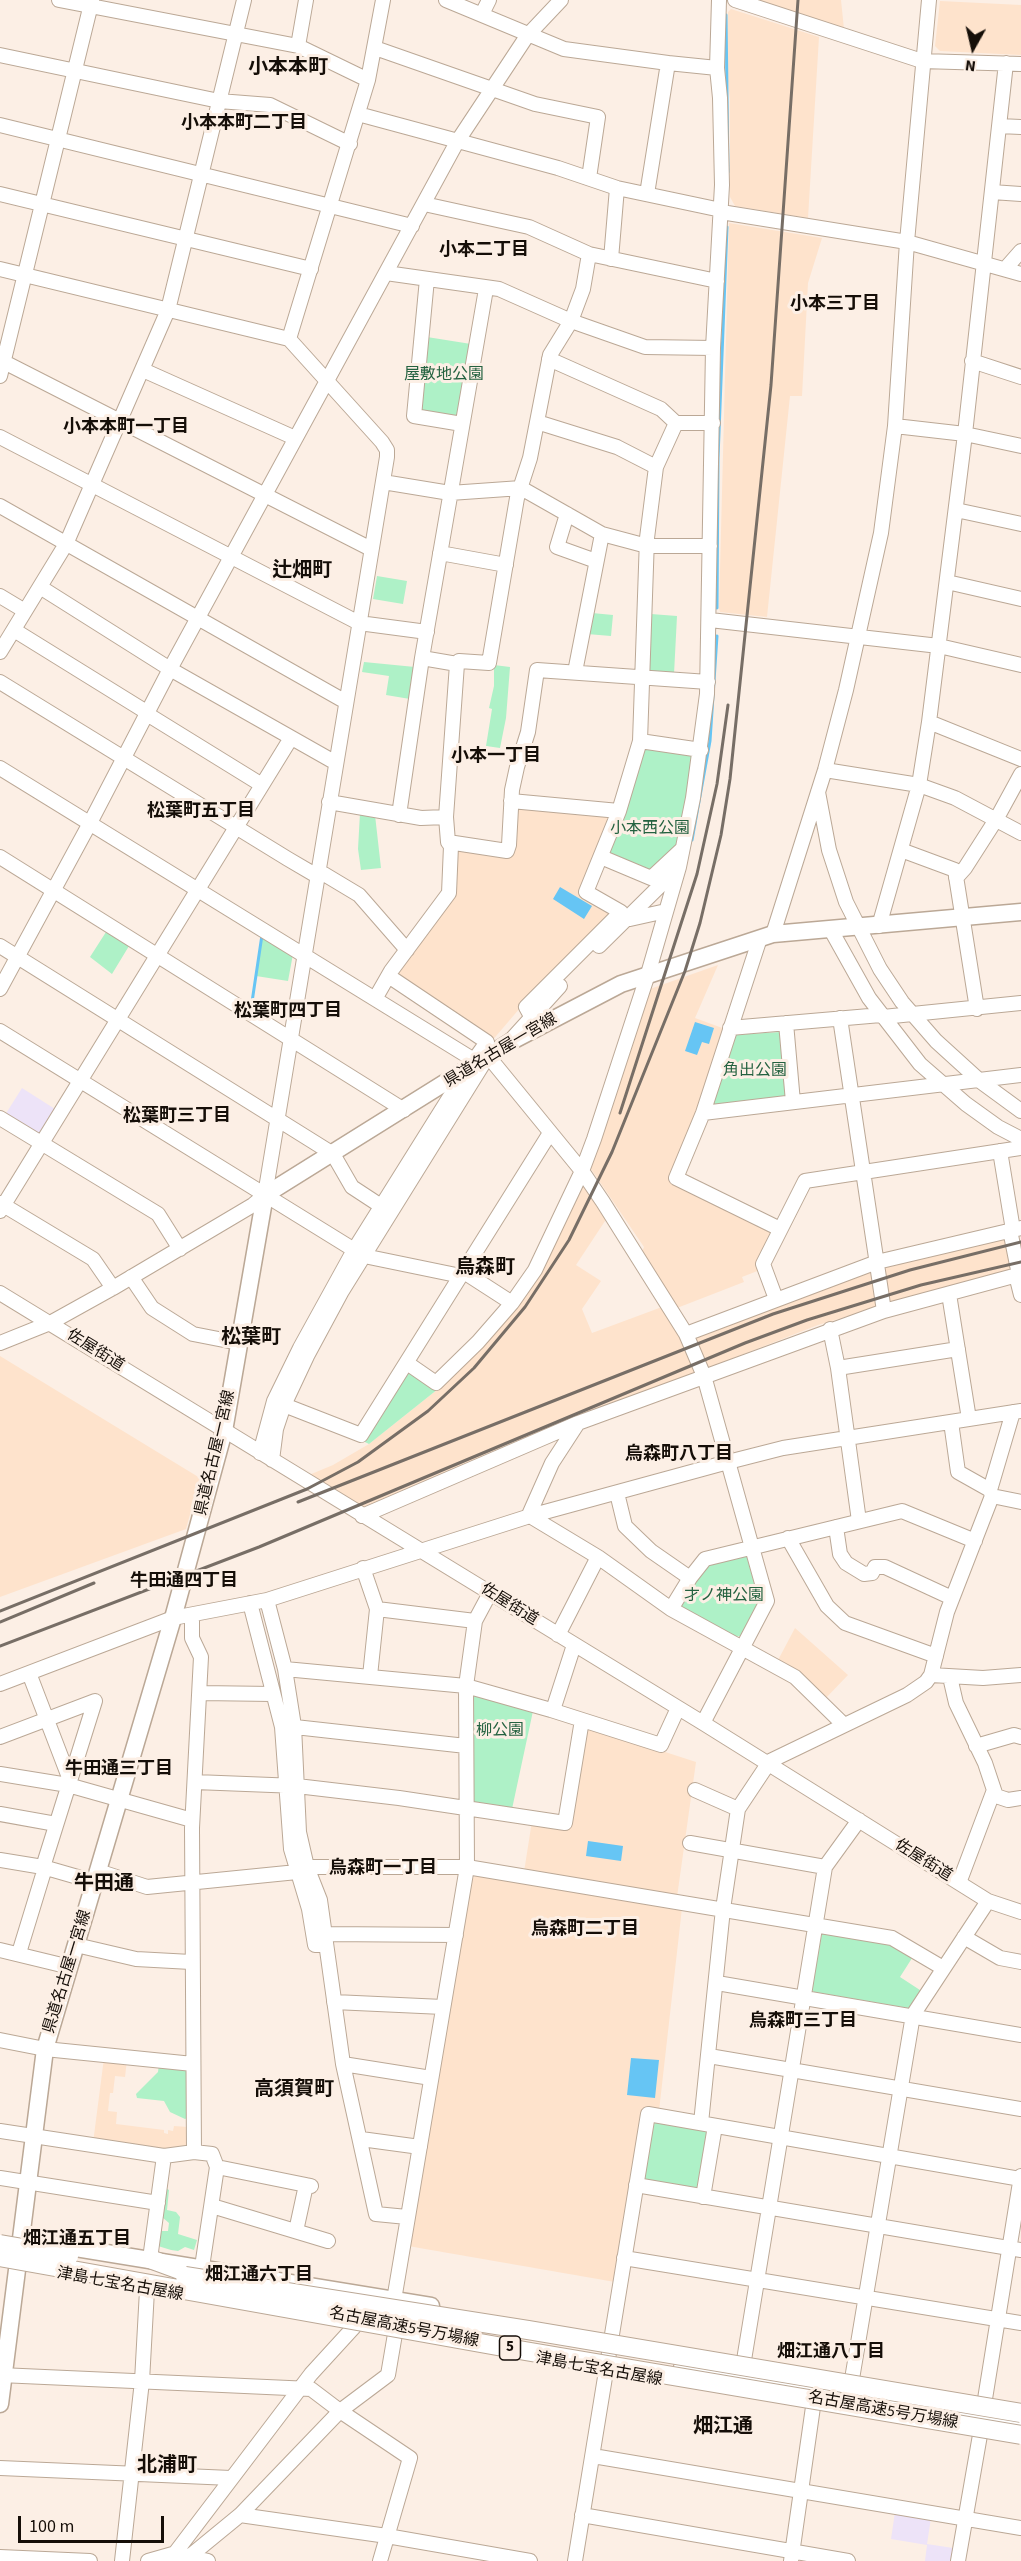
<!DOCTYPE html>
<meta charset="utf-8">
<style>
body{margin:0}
#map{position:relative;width:1021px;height:2561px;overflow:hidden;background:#fcefe5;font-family:"Source Sans 3",sans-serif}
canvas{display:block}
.north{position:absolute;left:943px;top:18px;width:60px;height:60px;-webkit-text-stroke:4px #fcefe5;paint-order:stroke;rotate:188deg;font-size:16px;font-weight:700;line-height:24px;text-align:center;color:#150e08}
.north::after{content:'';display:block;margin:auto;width:21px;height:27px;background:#150e08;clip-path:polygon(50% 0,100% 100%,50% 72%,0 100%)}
.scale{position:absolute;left:18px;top:2516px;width:146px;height:27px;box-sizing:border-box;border:3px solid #150e08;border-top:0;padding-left:8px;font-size:18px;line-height:21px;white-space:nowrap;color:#150e08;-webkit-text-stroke:4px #fcefe5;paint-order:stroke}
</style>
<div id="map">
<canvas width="1021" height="2561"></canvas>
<div class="north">N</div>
<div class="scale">100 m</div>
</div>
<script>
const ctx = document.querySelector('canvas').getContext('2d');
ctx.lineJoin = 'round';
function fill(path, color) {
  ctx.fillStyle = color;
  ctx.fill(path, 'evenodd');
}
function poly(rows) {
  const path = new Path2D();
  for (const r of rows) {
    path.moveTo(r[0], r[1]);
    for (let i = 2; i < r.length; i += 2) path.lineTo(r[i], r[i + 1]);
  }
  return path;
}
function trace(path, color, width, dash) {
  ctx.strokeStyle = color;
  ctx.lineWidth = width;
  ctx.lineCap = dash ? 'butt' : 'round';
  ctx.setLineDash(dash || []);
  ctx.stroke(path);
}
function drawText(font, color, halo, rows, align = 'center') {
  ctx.font = font + ' "Source Sans 3","Noto Sans JP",sans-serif';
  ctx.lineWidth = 6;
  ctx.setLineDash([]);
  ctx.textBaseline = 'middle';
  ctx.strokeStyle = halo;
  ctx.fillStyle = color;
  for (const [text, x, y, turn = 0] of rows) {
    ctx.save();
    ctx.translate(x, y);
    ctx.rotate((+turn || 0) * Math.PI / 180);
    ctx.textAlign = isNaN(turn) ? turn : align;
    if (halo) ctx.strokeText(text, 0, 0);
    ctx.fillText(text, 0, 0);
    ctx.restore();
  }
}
const industrial = poly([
 [22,1088,55,1109,40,1133,35,1134,5,1115],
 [895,2512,931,2518,927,2544,953,2548,950,2561,925,2561,927,2545,891,2539]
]);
const built = poly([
 [755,0,841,0,844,29],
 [940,1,1021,5,1021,55,940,51,935,46],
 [731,9,819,37,808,218,735,206,730,197,730,99,726,65,728,12],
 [729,223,822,238,808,283,802,396,790,396,767,617,720,612,719,608],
 [516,807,608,815,610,819,581,893,615,911,526,1001,491,1042,393,976,450,898,454,849,507,854],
 [718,965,695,1018,725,1029,699,1112,670,1180,771,1230,773,1235,760,1270,742,1277,744,1282,677,1308,642,1252,644,1247,589,1166,650,989],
 [584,1186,607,1218,576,1265,601,1281,582,1309,592,1333,662,1307,678,1333,694,1371,693,1375,368,1508,363,1507,309,1475,333,1465,369,1444,438,1389,484,1341,581,1187],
 [1008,1238,1013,1268,1010,1273,890,1303,887,1301,884,1267],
 [867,1271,871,1272,879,1304,876,1308,818,1325,708,1368,692,1337],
 [0,1356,200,1478,186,1529,0,1597],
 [795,1628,848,1675,824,1700,777,1662],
 [588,1727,696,1762,677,1897,524,1872,532,1821,568,1827,585,1728],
 [477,1874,682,1908,659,2111,643,2108,615,2282,408,2246,470,1881],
 [104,2058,127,2060,125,2077,115,2076,113,2093,110,2093,108,2111,117,2112,116,2124,164,2130,164,2133,168,2134,168,2130,173,2131,174,2126,188,2127,189,2149,177,2153,93,2143]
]);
const green = poly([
 [427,337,471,344,459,415,453,418,425,414,420,407],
 [377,576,407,581,403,604,373,599],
 [592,613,613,615,611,636,587,634],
 [651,614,677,616,674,674,651,673,649,670],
 [364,662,415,667,410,699,386,695,389,676,362,672],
 [494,665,510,667,506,718,500,748,486,746,492,709,489,708,494,686],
 [644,747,694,753,697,760,677,847,649,874,608,855],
 [360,813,375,815,381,868,361,870,358,849],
 [106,932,129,946,112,974,90,957],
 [262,935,293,954,288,981,256,976],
 [780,1032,786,1099,717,1107,712,1103,733,1035],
 [412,1371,438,1389,369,1444,363,1441,407,1372],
 [746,1554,759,1601,741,1636,733,1637,678,1606,707,1564],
 [476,1693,533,1711,512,1809,473,1803,471,1696],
 [822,1933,887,1941,914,1955,900,1977,923,1992,912,2007,908,2008,814,1992,812,1990],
 [159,2064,187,2067,188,2118,185,2119,170,2112,164,2101,137,2098,136,2094,158,2072],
 [655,2121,708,2130,698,2190,642,2181],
 [164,2187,169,2190,167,2210,176,2212,180,2217,178,2234,197,2240,194,2250,185,2247,178,2251,171,2250,158,2246,159,2231,168,2231,169,2223,162,2217]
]);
const water = poly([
 [560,887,592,906,584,919,553,899],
 [695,1022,714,1028,709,1044,702,1042,697,1055,685,1051],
 [588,1841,623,1846,621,1861,586,1856],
 [631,2058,659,2060,655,2098,627,2095]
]);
const stream = poly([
 [726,15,728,172],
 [717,608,718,458,727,227],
 [692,840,710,741,717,636],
 [252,1002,262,935]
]);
const minor = poly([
 [59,0,298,46,368,80],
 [446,0,564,49,668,63,717,68],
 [735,0,922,61,1021,64],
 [482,14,489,0],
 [298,46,306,0],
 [375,48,535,104,598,117,589,178],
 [0,55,219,101,270,105,350,144],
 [358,114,558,168,617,188,721,210],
 [0,125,412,226],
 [999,126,1021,127],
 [992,192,1021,194],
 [0,194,311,269],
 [647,194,668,63],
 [424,204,529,227,589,254,717,281],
 [721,212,907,242,1021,274],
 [611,259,617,188],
 [1006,268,1021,251],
 [0,269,289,339],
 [386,273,499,289,571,321,645,347,713,348],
 [427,279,414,416,462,424],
 [549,359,661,409,676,423,713,423],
 [0,360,371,549],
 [972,361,1021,377],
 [143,370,295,438],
 [0,376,92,0],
 [537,422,617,447,656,467],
 [895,426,965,434,1021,446],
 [0,437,359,623,427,632],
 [383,482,450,493,521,488,602,534,575,672],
 [0,506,346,702],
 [956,510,1021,524],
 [567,514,557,547,596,561],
 [602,534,647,546,710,546],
 [440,553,506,565],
 [947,582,1021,599],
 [40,587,170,669,336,763],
 [0,596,25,611],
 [710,620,939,646,1021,665],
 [14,630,148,713],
 [0,652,66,544,168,310,244,0],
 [422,658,457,664,459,661,489,663,517,498,530,458,550,355,571,321,583,289,589,254],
 [0,682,288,859,317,876,324,874,359,895,407,950],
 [147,714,262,785],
 [929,722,1021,759],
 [640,741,701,750],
 [0,768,474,1060,477,1064],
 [825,770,919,785,955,798,1021,833],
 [818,792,829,850,846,902,880,969,902,1002,936,1041,980,1081,1021,1111],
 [511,801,619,811,586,892,621,912,526,1007,531,1016],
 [329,802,421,818,446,817],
 [619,811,640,741,647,538,656,467,676,423],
 [399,815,422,658,486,289],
 [448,842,507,851,509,845,512,790,517,767,528,732,537,670,708,682],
 [901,850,955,870,977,1009],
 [0,857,404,1110],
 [601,857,651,878,681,850],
 [956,878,965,868,997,818,1021,774],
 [630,919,666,911],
 [879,926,919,785,929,722,965,434,1006,63],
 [831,930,869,998,920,1064,966,1104,998,1127,1021,1139],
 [773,934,825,770,846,690,881,533,895,426,907,242,929,0],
 [760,938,703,1113,676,1178,780,1229],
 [0,946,333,1154,352,1187,381,1206],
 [599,946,677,869],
 [390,977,487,1042,474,1060],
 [0,989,90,823,170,669,457,142,527,36,561,0],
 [375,999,391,971,449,893,451,846,448,842,446,817,457,664],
 [883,1017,1021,1003],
 [840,1018,884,1311],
 [786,1023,793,1102],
 [730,1028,881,1015],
 [0,1031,364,1256,461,1276],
 [511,1040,560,986],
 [703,1113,1021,1075],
 [0,1118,158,1214,180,1249],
 [1000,1151,1013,1230],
 [0,1203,93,1259,113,1288],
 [0,1211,291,738],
 [1010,1230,1019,1275],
 [464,1272,512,1303],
 [1016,1275,1021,1295],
 [131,1277,152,1308,193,1334,239,1343],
 [0,1293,703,1723,988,1901,1021,1912],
 [949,1294,969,1419],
 [776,1299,763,1264,805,1181,1021,1148],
 [830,1329,838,1368,859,1521],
 [686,1334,877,1262,1021,1228],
 [0,1343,50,1323,113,1288,253,1205,265,1195,387,457,387,450,382,442,289,339,368,80,383,0],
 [407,1363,436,1383,478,1342,512,1303,535,1270,582,1171,594,1139,648,974,679,867,693,798,707,694,713,348,722,185,720,98,717,68,719,0],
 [838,1368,958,1349],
 [284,1405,361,1435,550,1133],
 [951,1422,958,1472,990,1490],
 [260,1453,274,1401,300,1348,354,1250,466,1071],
 [272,1460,276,1429,284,1405,307,1356,342,1291,488,1056,582,1171,603,1202,686,1334,704,1376,767,1601,703,1723],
 [617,1493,625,1526,651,1551,690,1578],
 [992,1496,1021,1502],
 [362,1516,578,1423],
 [530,1516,598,1557,671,1609,795,1677,843,1724],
 [528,1517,552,1463,578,1423,884,1311,1021,1274],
 [836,1527,840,1554,846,1563,864,1574,872,1573,875,1567,885,1567,952,1598],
 [788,1538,827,1606,845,1623,936,1656],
 [363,1568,377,1609,370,1676],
 [267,1600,285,1669,294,1726,299,1832,307,1867,320,1900,343,2064,376,2214,407,2217],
 [250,1603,282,1727,291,1849,309,1909,315,1945,325,1945],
 [377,1609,475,1621],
 [671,1609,690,1578,705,1559,902,1511,975,1541],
 [192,1615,192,1638,201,1657,192,1828,194,2152],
 [558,1635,598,1557],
 [285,1669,466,1686,551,1710,661,1745,678,1708],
 [29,1673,70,1780],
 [931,1675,947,1612,992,1496,990,1490,1013,1412],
 [950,1677,956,1703,985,1763,996,1796,1008,1800,1021,1798],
 [0,1684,173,1618,267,1600,530,1516,728,1462,783,1448,1021,1411],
 [200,1693,273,1694],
 [553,1710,574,1645],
 [286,1726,466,1746],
 [0,1737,95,1701,43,1867],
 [976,1746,1014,1735,1021,1737],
 [766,1763,907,1695,926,1682,931,1675,983,1678,1021,1675],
 [0,1774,68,1785,192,1820],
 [195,1782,297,1786,399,1798,565,1823,582,1720],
 [695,1790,738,1809],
 [0,1814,56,1824],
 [690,1843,825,1867],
 [0,1860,43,1867,95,1882],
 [98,1871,147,1887,297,1872,307,1867,467,1867,892,1938,943,1968],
 [959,1883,994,1790],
 [324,1934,456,1935],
 [964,1937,1000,1958,1021,1962],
 [76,1945,136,1959,191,1962],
 [0,1950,70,1967],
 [19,1953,45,1868],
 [717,1983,1021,2035],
 [334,2002,443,2007],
 [0,2040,45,2049,193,2064],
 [709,2056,1021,2109],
 [343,2064,431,2078],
 [701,2123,723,1909,738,1809,768,1764],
 [0,2131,164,2156,194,2152,212,2154,217,2167,202,2267],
 [361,2139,420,2147],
 [217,2167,311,2186],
 [0,2178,158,2203],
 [636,2185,1021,2250],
 [703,2197,715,2126],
 [212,2206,328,2241],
 [296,2231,306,2185],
 [624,2258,1021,2323],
 [150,2259,164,2156],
 [394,2300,467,1867,466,1686,475,1621,490,1593],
 [744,2360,825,1867,859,1820],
 [0,2375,311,2389,340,2411,410,2458,380,2561],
 [852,2379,913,2015,988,1901],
 [985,2399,1021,2176],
 [593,2456,1021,2528],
 [0,2468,231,2478],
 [240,2515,387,2536,530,2561],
 [582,2515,848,2561],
 [0,2557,90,2561],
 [122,2561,142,2381,147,2290],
 [148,2561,176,2553,208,2561],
 [169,2561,311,2374,354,2327],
 [184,2561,240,2515,340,2411,388,2375,395,2334],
 [575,2561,648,2114,1021,2179],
 [791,2561,813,2407],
 [958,2561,980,2435]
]);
const major = poly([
 [33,2241,431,2306],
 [0,2404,45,2049,173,1618,224,1431,265,1195,510,1042,621,984,773,934,1021,912]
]);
const highway = poly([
 [150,2259,199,2277],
 [683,2367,832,2390],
 [863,2400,1021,2424]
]);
const rail = poly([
 [620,1113,697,874,717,784,728,705],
 [298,1502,773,1314,910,1270,1021,1242],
 [0,1611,307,1489,358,1462,428,1411,474,1368,525,1307,569,1240,612,1152,685,971,700,923,721,835,730,779,771,385,798,0],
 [0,1622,94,1583],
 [0,1646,259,1547,745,1343,807,1320,921,1285,1021,1262]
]);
const highwayBridge = poly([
 [0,2244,69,2256],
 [0,2257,525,2351,1021,2435],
 [185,2276,528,2330,1021,2413]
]);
const shields = [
 [510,2348,21]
];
const shieldNames = [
 ["5",510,2348]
];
const parkNames = [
 ["屋敷地公園",444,375],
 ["小本西公園",650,829],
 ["角出公園",755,1071],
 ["才ノ神公園",724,1596],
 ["柳公園",500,1731]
];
const streetNames = [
 ["県道名古屋一宮線",501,1051,-31],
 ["佐屋街道",95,1351,32],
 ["県道名古屋一宮線",216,1453,-77],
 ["佐屋街道",509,1605,32],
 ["佐屋街道",923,1861,32],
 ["県道名古屋一宮線",68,1972,-73],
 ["津島七宝名古屋線",120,2285,10],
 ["名古屋高速5号万場線",404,2328,11],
 ["津島七宝名古屋線",599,2370,10],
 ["名古屋高速5号万場線",883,2411,10]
];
const neighbourhoodNames = [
 ["小本本町二丁目",244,124],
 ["小本二丁目",484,251],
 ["小本三丁目",835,305],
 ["小本本町一丁目",126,428],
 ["小本一丁目",496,757],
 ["松葉町五丁目",201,812],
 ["松葉町四丁目",288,1012],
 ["松葉町三丁目",177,1117],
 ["烏森町八丁目",679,1455],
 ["牛田通四丁目",184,1582],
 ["牛田通三丁目",119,1770],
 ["烏森町一丁目",383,1869],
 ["烏森町二丁目",585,1930],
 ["烏森町三丁目",803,2022],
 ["畑江通五丁目",77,2240],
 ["畑江通六丁目",259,2276],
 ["畑江通八丁目",831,2353]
];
const quarterNames = [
 ["小本本町",288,69],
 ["辻畑町",302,572],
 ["烏森町",485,1269],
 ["松葉町",251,1339],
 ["牛田通",104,1885],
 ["高須賀町",294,2091],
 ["畑江通",723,2428],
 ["北浦町",167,2467]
];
fill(industrial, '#ede3f8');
fill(built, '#fee3cc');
fill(green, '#aef1c7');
fill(water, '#66c5f4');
trace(stream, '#66c5f4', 3);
trace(minor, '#bba896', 16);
trace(major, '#bba896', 19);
trace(highway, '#bba896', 20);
trace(minor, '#fff', 14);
trace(major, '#fff', 16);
trace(highway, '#fff', 18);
trace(rail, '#776e66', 3);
trace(highwayBridge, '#bba896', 20, []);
trace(highwayBridge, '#fff', 18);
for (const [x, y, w] of shields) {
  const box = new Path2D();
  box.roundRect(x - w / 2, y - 12, w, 24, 4.5);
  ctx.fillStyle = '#fcefe5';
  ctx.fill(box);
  trace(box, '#150e08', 1.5);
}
drawText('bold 15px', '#150e08', null, shieldNames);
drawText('16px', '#246240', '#fcefe5', parkNames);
drawText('16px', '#150e08', '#fcefe5', streetNames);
drawText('bold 18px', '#150e08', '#fcefe5', neighbourhoodNames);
drawText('bold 20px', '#150e08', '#fcefe5', quarterNames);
</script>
